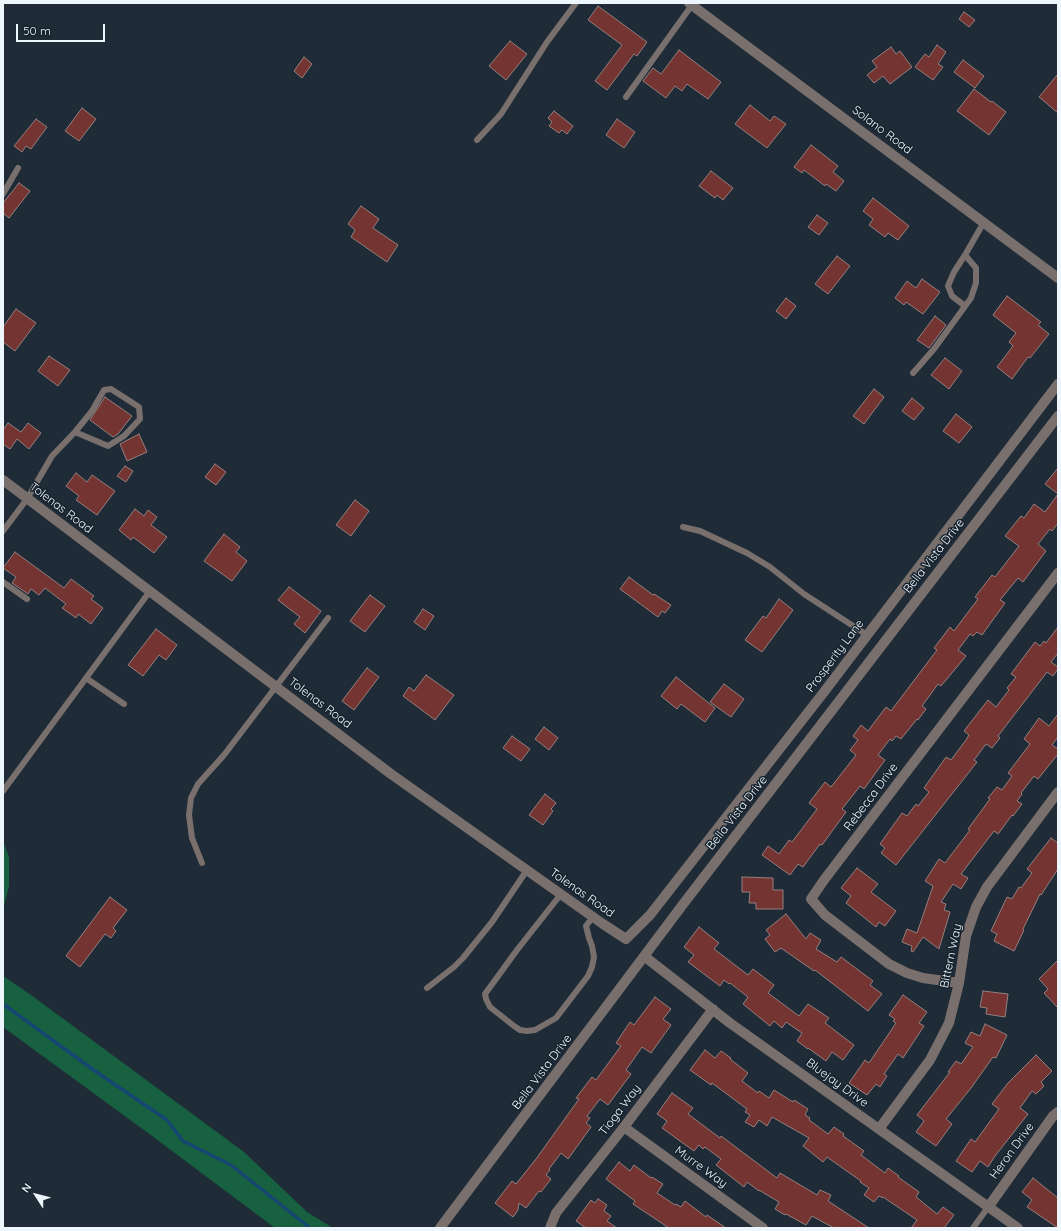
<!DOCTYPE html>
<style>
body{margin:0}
#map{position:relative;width:1061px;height:1231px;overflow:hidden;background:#1f2c37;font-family:Quicksand,sans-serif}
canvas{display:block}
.frame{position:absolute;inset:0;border:4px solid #eef6fd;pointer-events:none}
.north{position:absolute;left:16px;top:1175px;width:40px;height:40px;-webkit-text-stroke:3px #16222d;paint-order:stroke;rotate:306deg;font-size:11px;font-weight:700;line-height:16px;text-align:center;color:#eef6fd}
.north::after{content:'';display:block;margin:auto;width:14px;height:18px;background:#eef6fd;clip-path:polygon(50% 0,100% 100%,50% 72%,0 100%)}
.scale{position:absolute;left:16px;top:24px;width:89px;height:18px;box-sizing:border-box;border:2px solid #eef6fd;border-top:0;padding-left:5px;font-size:12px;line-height:14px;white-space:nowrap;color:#eef6fd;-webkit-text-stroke:3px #16222d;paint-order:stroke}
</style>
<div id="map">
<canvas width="1061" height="1231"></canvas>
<div class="frame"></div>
<div class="north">N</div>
<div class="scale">50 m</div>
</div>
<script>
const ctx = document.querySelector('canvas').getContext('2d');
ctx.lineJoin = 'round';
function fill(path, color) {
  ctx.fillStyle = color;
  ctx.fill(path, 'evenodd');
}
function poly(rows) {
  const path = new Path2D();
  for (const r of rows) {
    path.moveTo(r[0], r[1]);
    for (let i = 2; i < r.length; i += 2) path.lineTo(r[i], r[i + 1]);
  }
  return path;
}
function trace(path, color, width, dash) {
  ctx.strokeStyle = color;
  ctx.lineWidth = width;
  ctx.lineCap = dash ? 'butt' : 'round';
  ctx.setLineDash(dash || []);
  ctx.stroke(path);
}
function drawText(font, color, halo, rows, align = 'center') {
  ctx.font = font + ' Quicksand,sans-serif';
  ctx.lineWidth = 3;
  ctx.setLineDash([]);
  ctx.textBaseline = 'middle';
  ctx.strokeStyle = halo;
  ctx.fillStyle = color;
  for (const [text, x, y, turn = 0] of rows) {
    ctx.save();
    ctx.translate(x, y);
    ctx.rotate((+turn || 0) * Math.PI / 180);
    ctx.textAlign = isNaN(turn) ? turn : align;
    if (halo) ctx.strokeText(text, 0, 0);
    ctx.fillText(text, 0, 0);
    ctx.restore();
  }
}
const green = poly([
 [3,841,9,857,9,886,3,910],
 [3,976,31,995,244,1152,307,1212,333,1228,275,1228,148,1133,3,1027]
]);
const stream = poly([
 [3,1004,95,1071,167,1120,183,1141,231,1165,310,1228]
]);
const building = poly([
 [598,6,647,42,637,56,634,54,607,90,595,81,622,45,588,20,598,6],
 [964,12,975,20,969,27,959,19,964,12],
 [510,41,527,54,506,80,489,66,510,41],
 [937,45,946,52,938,64,943,67,933,80,915,67,925,54,929,57,937,45],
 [891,47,896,54,900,51,912,67,890,84,883,76,874,83,867,75,877,67,872,61,891,47],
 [679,50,721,82,708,99,687,84,682,91,675,86,666,98,643,81,653,68,661,74,679,50],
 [304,57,312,64,302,78,294,71,304,57],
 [963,60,984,76,975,88,954,72,963,60],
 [1058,74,1058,113,1039,97,1058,74],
 [974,89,991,102,992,101,1006,112,989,135,957,111,974,89],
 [750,105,770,121,774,116,786,124,767,148,735,124,750,105],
 [82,108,96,119,79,141,65,131,82,108],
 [554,111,573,126,567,134,562,130,559,133,549,126,552,122,548,118,554,111],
 [36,119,47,127,31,149,26,146,22,152,14,146,36,119],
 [617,119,635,132,624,148,606,135,617,119],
 [811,145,838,166,833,172,844,181,836,191,826,184,825,186,804,170,802,173,794,167,811,145],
 [711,171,733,188,723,200,717,195,715,198,699,186,711,171],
 [19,183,30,191,9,218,3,213,3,203,19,183],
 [873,198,909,226,898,240,888,233,885,237,869,225,873,219,863,211,873,198],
 [361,206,379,219,373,228,398,245,387,262,351,237,355,230,348,224,361,206],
 [817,215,828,223,819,235,808,227,817,215],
 [837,256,850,266,828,294,815,284,837,256],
 [922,279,940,292,923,314,906,302,904,305,895,298,907,281,916,288,922,279],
 [1007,296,1041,322,1038,325,1049,334,1030,358,1028,357,1012,379,997,367,1013,346,1009,342,1016,333,993,315,1007,296],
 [786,298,796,306,786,319,776,311,786,298],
 [16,309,36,323,15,351,3,342,3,327,16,309],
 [935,316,946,325,929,348,917,340,935,316],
 [49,356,70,370,58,386,38,371,49,356],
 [945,358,962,371,949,389,931,375,945,358],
 [874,389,884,397,864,424,853,416,874,389],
 [105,397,132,416,118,434,113,437,90,420,105,397],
 [912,398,924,408,914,420,902,411,912,398],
 [956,414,972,427,959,443,943,431,956,414],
 [8,423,21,432,28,423,41,433,29,449,17,439,10,449,3,444,3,430,8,423],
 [139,434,147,452,127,461,120,444,139,434],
 [215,464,226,472,216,485,205,477,215,464],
 [125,466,133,471,126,482,117,476,125,466],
 [1058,468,1058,494,1045,484,1058,468],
 [76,473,87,482,92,475,115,491,97,515,76,500,79,496,66,486,76,473],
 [1058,494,1058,523,1052,531,1050,529,1038,544,1046,551,1023,582,1018,578,1000,600,1005,603,982,635,977,632,973,636,970,634,958,650,966,656,941,686,938,684,922,706,926,709,918,720,917,719,901,739,896,736,892,741,890,739,878,755,885,760,864,789,860,786,842,809,846,812,822,845,820,844,803,867,798,864,790,875,762,855,768,846,779,854,789,840,792,842,817,809,809,803,825,782,831,787,856,755,850,750,858,740,853,736,861,725,868,731,886,707,891,711,937,650,934,648,950,627,954,631,978,599,975,597,992,575,995,577,1019,546,1005,536,1021,516,1024,518,1034,504,1045,512,1058,494],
 [355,500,369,511,351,536,336,525,355,500],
 [135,509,144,516,148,510,157,517,151,525,167,537,154,553,133,537,131,540,119,530,135,509],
 [224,534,240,547,236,552,247,561,232,581,204,561,224,534],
 [15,552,64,588,71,579,94,596,91,599,103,608,91,624,78,614,76,618,62,608,66,604,45,588,39,595,31,589,28,594,12,583,16,577,3,568,15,552],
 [629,577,653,595,654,594,671,605,665,613,662,611,658,617,620,589,629,577],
 [289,587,321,611,305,633,294,624,300,617,278,600,289,587],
 [370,595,385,606,365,632,350,621,370,595],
 [779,599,793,610,762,652,745,640,763,616,766,618,779,599],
 [423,609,434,616,425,630,414,622,423,609],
 [1058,627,1058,653,1051,662,1058,667,1058,669,1053,676,1047,672,998,736,1000,738,992,748,986,744,974,760,977,762,896,865,881,853,885,848,880,844,902,813,907,816,916,804,918,806,929,792,924,788,946,757,951,760,966,740,969,735,964,731,988,700,996,707,1009,690,1007,688,1016,677,1011,674,1035,642,1040,646,1044,641,1046,643,1058,627],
 [156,629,177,645,166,660,159,655,143,676,128,665,156,629],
 [367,668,379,677,354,710,342,701,367,668],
 [426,675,454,695,435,720,403,696,409,687,414,691,426,675],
 [676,677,715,708,705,722,681,704,677,709,661,696,676,677],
 [724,684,744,699,731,717,710,702,724,684],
 [1058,714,1058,737,1052,745,1058,749,1058,754,1038,779,1034,776,1021,793,1022,794,1017,801,1022,804,1013,816,1012,815,998,834,994,831,961,874,968,878,961,889,953,884,941,902,946,904,944,910,950,912,939,949,923,937,913,952,911,951,912,946,902,942,907,929,917,933,933,886,925,881,939,859,945,863,970,830,968,829,990,799,988,798,997,787,1002,790,1012,776,1008,773,1030,744,1024,739,1039,718,1049,726,1058,714],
 [544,727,558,738,549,750,535,739,544,727],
 [512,736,530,749,521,761,503,748,512,736],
 [545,794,556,803,551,809,553,811,543,825,529,815,545,794],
 [1051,838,1058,843,1058,869,1041,895,1040,894,1023,929,1024,930,1014,951,994,941,997,934,991,931,1007,897,1012,899,1019,887,1021,888,1032,873,1027,869,1051,838],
 [857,868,878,884,871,892,896,911,885,926,879,922,876,927,846,903,851,896,841,888,857,868],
 [742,877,773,878,773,890,783,890,783,909,756,909,756,903,749,903,750,892,742,892,742,877],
 [110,897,127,910,113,928,116,931,111,938,105,934,80,967,66,956,110,897],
 [786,914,806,939,810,933,821,940,816,949,837,962,841,957,873,981,870,985,882,994,868,1011,815,970,814,971,781,948,775,952,765,939,770,935,766,930,786,914],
 [699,927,719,943,714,949,748,975,753,969,774,985,768,993,799,1016,808,1004,829,1018,825,1023,854,1045,843,1060,832,1052,826,1061,808,1048,808,1049,797,1041,802,1033,786,1022,782,1028,774,1021,770,1026,743,1004,748,997,730,983,729,984,724,980,720,986,688,962,694,955,684,947,699,927],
 [1058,960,1058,1008,1044,993,1048,989,1039,979,1058,960],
 [983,991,1008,994,1005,1017,986,1014,987,1008,980,1007,983,991],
 [903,995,927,1012,919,1023,924,1026,903,1058,898,1054,884,1074,887,1076,880,1087,876,1084,867,1095,849,1083,865,1060,869,1063,896,1023,893,1021,895,1019,889,1015,903,995],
 [655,997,671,1009,663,1019,671,1025,651,1053,642,1047,626,1070,631,1074,608,1105,600,1099,587,1116,590,1118,586,1123,591,1127,568,1159,561,1153,549,1169,550,1170,546,1175,551,1179,541,1192,539,1191,526,1208,519,1203,518,1210,513,1217,495,1203,512,1181,516,1184,536,1159,579,1099,576,1098,592,1077,596,1080,621,1046,616,1043,630,1022,634,1025,655,997],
 [985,1024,1007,1035,996,1058,993,1057,971,1088,946,1119,952,1124,936,1146,916,1132,924,1121,917,1115,950,1072,948,1072,956,1061,961,1064,973,1047,965,1043,971,1032,980,1036,985,1024],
 [705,1050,715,1058,721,1051,731,1058,730,1059,748,1073,742,1081,758,1093,759,1091,769,1098,774,1090,793,1102,794,1100,808,1109,805,1115,810,1118,809,1120,828,1134,834,1127,844,1134,843,1136,864,1151,861,1155,885,1173,888,1168,899,1176,898,1177,919,1192,916,1197,937,1214,943,1207,954,1215,944,1228,911,1228,917,1220,883,1197,883,1198,879,1196,874,1202,864,1195,869,1188,860,1182,861,1181,827,1157,823,1162,803,1146,809,1138,772,1117,767,1126,759,1120,754,1127,745,1122,750,1115,745,1112,747,1109,712,1083,711,1085,690,1070,705,1050],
 [1036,1055,1052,1071,1041,1082,1044,1086,1036,1094,1032,1091,1020,1108,1028,1114,995,1156,988,1167,980,1161,972,1172,956,1161,971,1139,975,1142,999,1109,992,1104,1008,1083,1036,1055],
 [672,1093,693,1108,688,1114,720,1138,721,1136,777,1178,780,1173,817,1195,820,1190,831,1195,828,1201,869,1228,834,1228,812,1216,806,1225,786,1214,785,1215,775,1209,779,1202,759,1190,759,1191,747,1182,744,1187,716,1165,721,1159,705,1147,703,1149,699,1145,694,1151,662,1128,667,1121,657,1114,672,1093],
 [619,1162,630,1171,634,1165,651,1178,652,1177,663,1184,657,1193,675,1205,676,1204,681,1207,685,1201,706,1217,707,1215,726,1228,669,1228,633,1204,635,1201,606,1179,619,1162],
 [1033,1178,1058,1198,1058,1228,1027,1207,1032,1200,1022,1192,1033,1178],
 [598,1199,607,1205,604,1211,611,1216,607,1221,617,1228,586,1228,576,1221,591,1200,595,1203,598,1199]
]);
const service = poly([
 [626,97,692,5],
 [477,140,501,114,547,42,576,3],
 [3,194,18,168],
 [965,255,954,272,948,286,952,296,965,306],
 [913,373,934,349,971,298,976,283,976,268,965,255,984,222],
 [683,527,700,531,747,553,770,567,804,594,867,635],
 [3,531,27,499,52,456,75,432,92,411,104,390,111,389,139,407,140,419,124,436,108,446,75,432],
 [3,582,27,599],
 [86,678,124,704],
 [3,791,150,591],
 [202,863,192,838,189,815,191,798,198,784,224,755,328,618],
 [561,894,517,950,485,994,486,999,490,1007,514,1026,520,1030,527,1031,535,1030,556,1018,588,976,592,967,594,957,592,946,589,938,586,926,593,917],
 [427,988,454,967,463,958,492,922,527,870],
 [973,1228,989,1206]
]);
const minor = poly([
 [689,3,1058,278],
 [3,480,391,774,603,924,626,939,650,915,824,692,1058,384],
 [644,956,730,1023,1018,1228],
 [959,983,923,978,907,973,889,964,825,915,811,899,824,880,1058,573],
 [624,1127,763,1228],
 [879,1129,930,1060,949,1023,959,983,966,936,976,907,987,887,1058,792],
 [989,1206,1053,1116,1058,1112],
 [440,1228,684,903,1058,416],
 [550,1228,556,1213,624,1127,713,1009]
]);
const streetNames = [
 ["Solano Road",882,130,37],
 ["Tolenas Road",61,508,37],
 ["Bella Vista Drive",934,556,-52],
 ["Prosperity Lane",835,656,-53],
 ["Tolenas Road",320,703,37],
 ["Rebecca Drive",871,797,-53],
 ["Bella Vista Drive",737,813,-52],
 ["Tolenas Road",582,893,35],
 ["Bittern Way",951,956,-78],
 ["Bella Vista Drive",542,1072,-53],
 ["Bluejay Drive",837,1083,36],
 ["Tioga Way",620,1110,-53],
 ["Heron Drive",1012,1151,-54],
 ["Murre Way",701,1167,36]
];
fill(green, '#176040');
trace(stream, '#154772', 3.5);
fill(building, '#743532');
trace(building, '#957f7e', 1);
trace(service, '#79706d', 6);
trace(minor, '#79706d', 10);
drawText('12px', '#eef6fd', '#16222d', streetNames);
</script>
